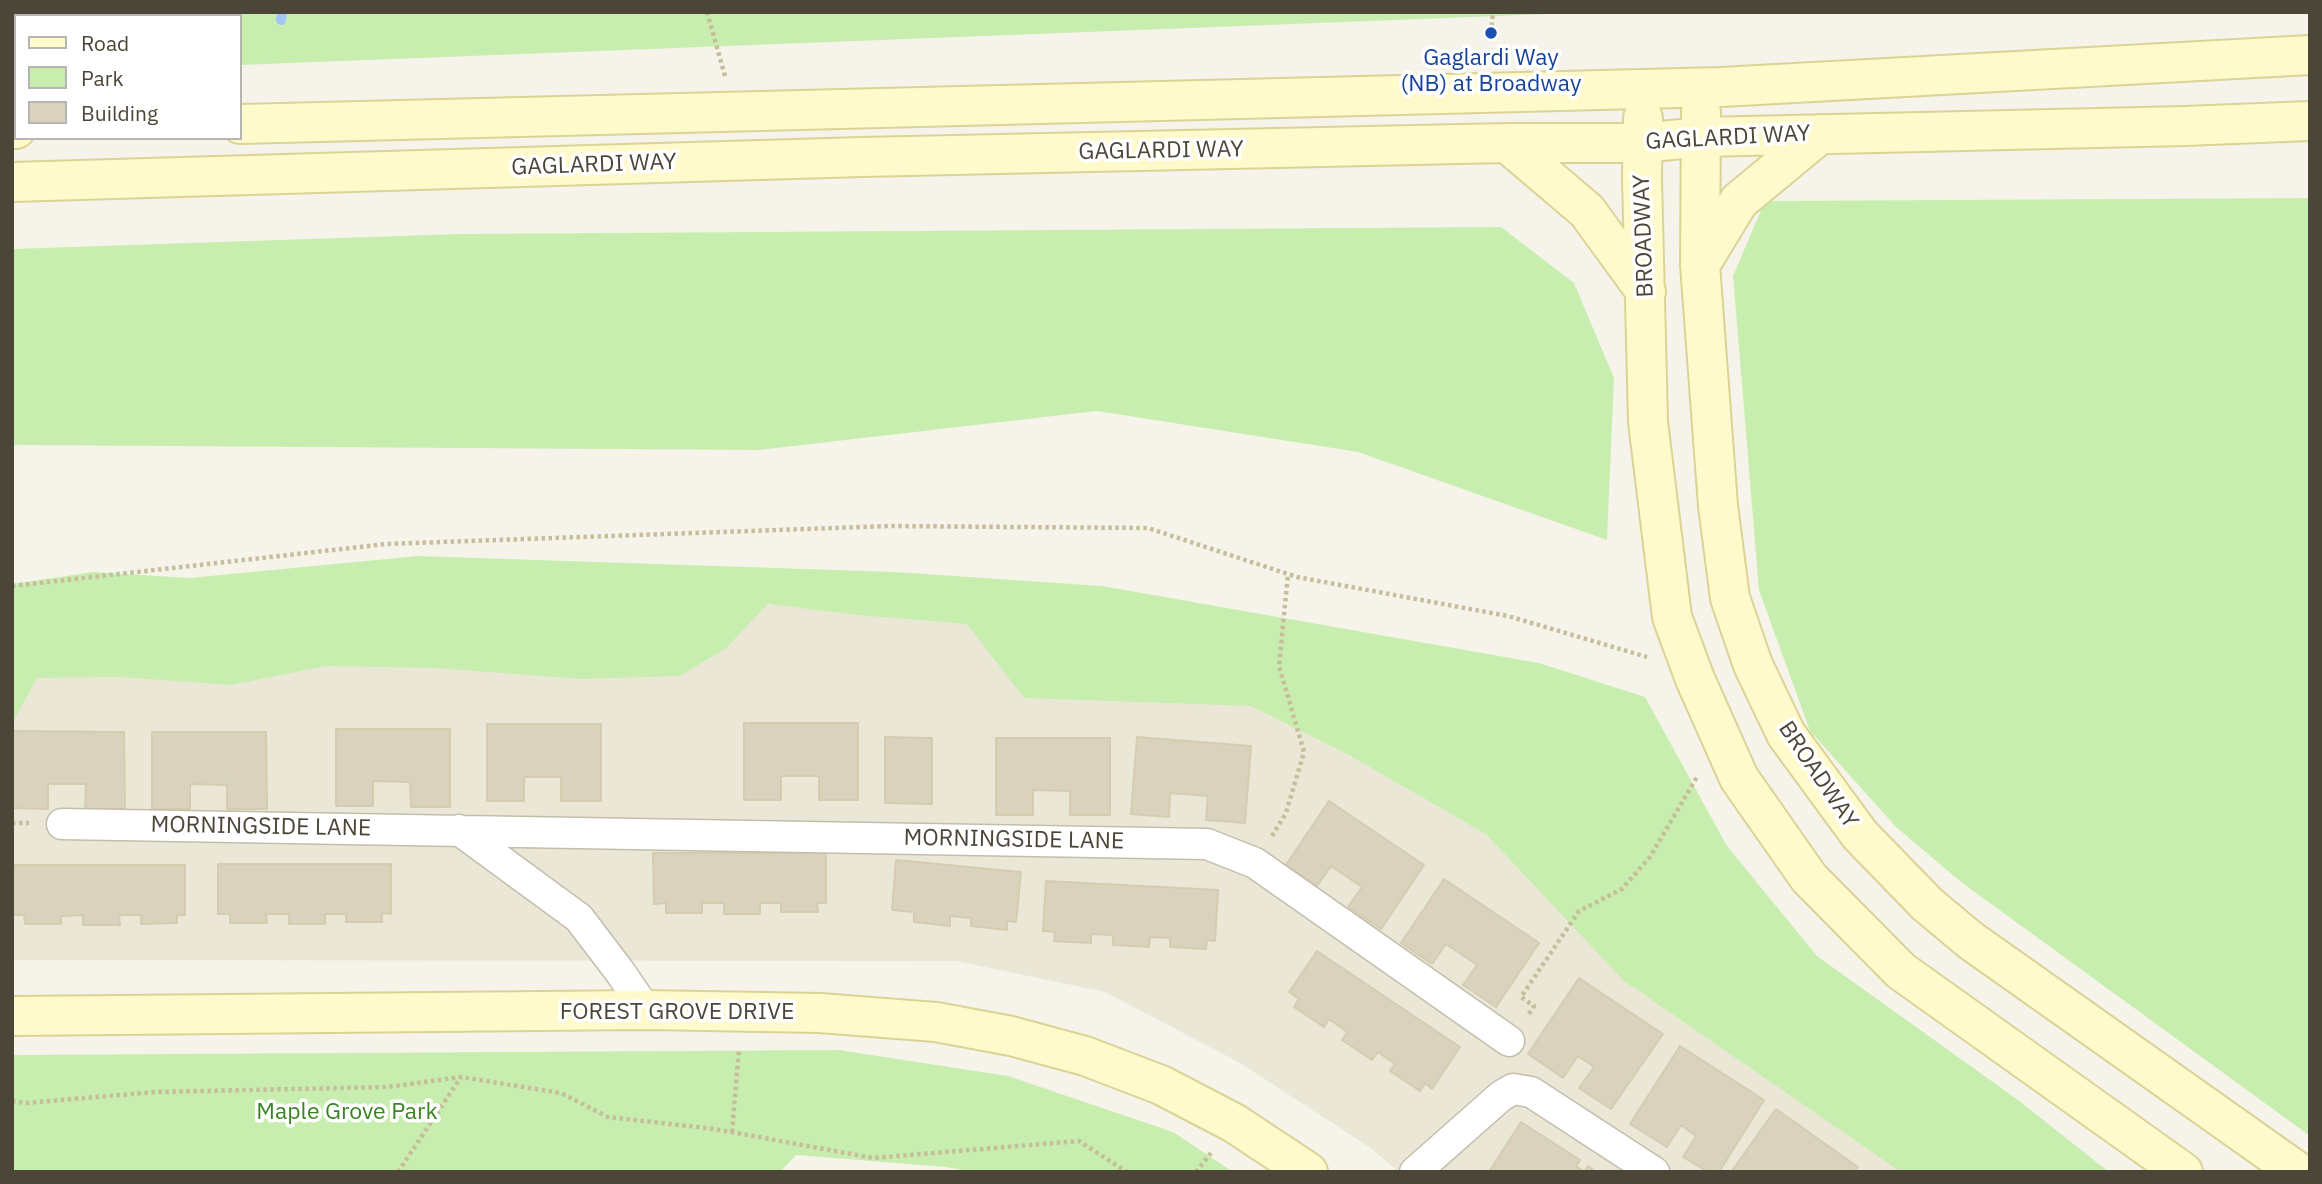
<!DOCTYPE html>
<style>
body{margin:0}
#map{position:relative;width:2322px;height:1184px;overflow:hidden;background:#f6f4ea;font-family:"IBM Plex Sans",sans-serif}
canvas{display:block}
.frame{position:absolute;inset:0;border:14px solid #4b4637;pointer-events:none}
.legend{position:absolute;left:14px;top:14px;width:228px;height:126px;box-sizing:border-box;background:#fff;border:2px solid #b7b5af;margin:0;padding:9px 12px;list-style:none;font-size:21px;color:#4b4637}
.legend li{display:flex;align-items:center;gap:14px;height:35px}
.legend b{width:35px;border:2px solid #b7b5af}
</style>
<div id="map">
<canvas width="2322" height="1184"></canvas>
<div class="frame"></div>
<ul class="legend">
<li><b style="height:9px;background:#fffacb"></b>Road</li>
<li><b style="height:19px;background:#c8eeaf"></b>Park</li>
<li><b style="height:19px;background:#d9d3be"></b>Building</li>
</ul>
</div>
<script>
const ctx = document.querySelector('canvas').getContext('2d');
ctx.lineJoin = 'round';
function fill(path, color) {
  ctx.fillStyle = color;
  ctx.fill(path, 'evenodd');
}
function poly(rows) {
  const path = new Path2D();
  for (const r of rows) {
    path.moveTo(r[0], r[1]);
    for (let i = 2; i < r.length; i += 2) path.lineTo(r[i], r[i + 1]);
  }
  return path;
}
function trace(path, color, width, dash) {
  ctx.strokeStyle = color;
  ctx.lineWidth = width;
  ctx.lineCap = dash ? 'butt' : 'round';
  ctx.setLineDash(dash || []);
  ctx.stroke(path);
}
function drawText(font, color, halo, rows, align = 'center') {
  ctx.font = font + ' "IBM Plex Sans",sans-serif';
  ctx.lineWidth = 7;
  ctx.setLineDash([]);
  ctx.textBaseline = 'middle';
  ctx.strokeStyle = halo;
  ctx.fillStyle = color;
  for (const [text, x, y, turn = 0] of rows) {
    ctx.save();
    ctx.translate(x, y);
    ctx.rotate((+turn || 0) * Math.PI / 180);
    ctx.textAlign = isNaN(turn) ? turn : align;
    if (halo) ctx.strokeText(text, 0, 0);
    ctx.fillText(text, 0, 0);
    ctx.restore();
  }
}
const residential = poly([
 [1156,595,2083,1172,1399,1172,1369,1147,1240,1063,1105,992,956,961,12,960,12,624]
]);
const green = poly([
 [12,12,1601,12,240,65,240,16,16,16,16,74,12,74],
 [2310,198,2310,1136,1961,882,1896,827,1810,731,1759,590,1733,276,1765,201],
 [1501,227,1574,283,1614,378,1607,540,1358,452,1097,411,759,450,12,445,12,249,458,234],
 [418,556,895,572,1102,586,1539,663,1645,697,1727,846,1817,956,2018,1100,2109,1172,1901,1172,1623,980,1486,834,1349,755,1251,706,1024,698,967,624,858,615,768,604,726,648,680,676,581,679,435,668,326,666,230,685,120,677,37,678,12,724,12,584,93,572,189,578],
 [839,1050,1008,1076,1173,1132,1233,1172,976,1172,945,1167,796,1155,780,1172,12,1172,12,1055]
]);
const stream = poly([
 [281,20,282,12]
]);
const building = poly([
 [744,723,858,723,858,800,819,800,819,776,781,776,781,800,744,800,744,723],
 [487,724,601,724,601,801,561,801,561,777,524,777,524,801,487,801,487,724],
 [336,729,450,729,450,807,411,807,410,782,373,781,373,806,336,806,336,729],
 [12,731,124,732,125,809,85,809,86,784,48,784,48,809,12,808,12,731],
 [152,732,266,732,267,809,227,809,227,785,190,784,190,809,152,809,152,732],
 [885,737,932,738,932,804,885,803,885,737],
 [1137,737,1251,746,1245,823,1206,820,1208,796,1170,793,1169,817,1131,814,1137,737],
 [996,738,1110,738,1110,815,1070,815,1070,791,1033,790,1033,815,996,815,996,738],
 [1329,801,1424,865,1381,929,1348,907,1362,887,1331,866,1317,886,1286,865,1329,801],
 [653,853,826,853,826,903,817,903,818,912,781,912,781,903,760,903,760,914,724,914,724,903,702,903,702,913,666,913,666,903,654,904,653,853],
 [896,860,1021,872,1016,922,1007,921,1007,930,971,926,971,918,950,916,950,926,914,922,914,912,892,910,896,860],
 [218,864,391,864,391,914,382,913,382,922,346,922,346,914,325,914,325,924,289,924,289,914,266,914,267,923,230,923,230,914,218,914,218,864],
 [13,865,185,865,185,915,177,915,177,923,141,924,141,915,119,915,120,925,83,925,83,915,61,916,61,924,25,924,24,915,13,915,13,865],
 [1444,879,1539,943,1496,1007,1463,985,1477,965,1446,944,1432,964,1401,943,1444,879],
 [1046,881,1218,890,1215,941,1207,940,1206,949,1170,947,1170,938,1150,937,1149,947,1113,945,1113,935,1091,934,1091,943,1054,941,1055,932,1043,931,1046,881],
 [1317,951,1460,1047,1432,1089,1425,1083,1420,1091,1390,1071,1395,1064,1378,1052,1372,1060,1342,1040,1347,1032,1329,1019,1324,1027,1294,1007,1299,999,1289,992,1317,951],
 [1579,978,1663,1034,1611,1109,1579,1088,1594,1067,1578,1056,1563,1078,1528,1054,1579,978],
 [1680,1046,1764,1100,1719,1172,1708,1172,1683,1157,1696,1136,1681,1125,1667,1147,1630,1124,1680,1046],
 [1776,1109,1858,1167,1854,1172,1731,1172,1776,1109],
 [1521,1122,1580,1160,1576,1166,1584,1172,1588,1166,1596,1172,1489,1172,1521,1122]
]);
const path = poly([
 [707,12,725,76],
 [1491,33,1493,12],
 [12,586,386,544,890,526,1148,528,1297,577,1508,616,1647,657],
 [12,823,29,823],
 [1272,836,1286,813,1304,752,1279,666,1288,574],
 [1529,1014,1534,1006,1521,997,1579,911,1622,889,1650,857,1697,777],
 [12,1101,26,1103,155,1092,388,1087,461,1077,561,1093,608,1117,715,1129,873,1158,1079,1141,1127,1172],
 [732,1132,739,1049],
 [398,1172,461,1077],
 [1196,1172,1211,1153]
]);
const street = poly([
 [62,824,1207,844,1255,863,1509,1041],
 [459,830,579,918,620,972,646,1010],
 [1415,1172,1501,1096,1513,1089,1531,1092,1654,1172]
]);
const secondary = poly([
 [1701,112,1700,265,1718,506,1730,598,1753,665,1786,734,1860,835,1927,904,1970,940,2298,1172],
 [1643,118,1642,178,1648,422,1672,617,1695,679,1739,778,1809,878,1901,971,2183,1172],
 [240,124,1721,87,2310,55],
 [12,129,16,129],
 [1507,143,1587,211,1646,292],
 [12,182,862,157,1507,143,1642,143,1701,137,2185,126,2310,121],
 [1700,265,1739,201,1820,134],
 [12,1016,646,1010,820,1013,936,1022,1011,1036,1085,1056,1161,1085,1234,1123,1308,1172]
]);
const markers = [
 [1491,33,7,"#1a4fb4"]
];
const transitNames = [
 ["Gaglardi Way",1491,58],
 ["(NB) at Broadway",1491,84]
];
const streetNames = [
 ["GAGLARDI WAY",1728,138,-3],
 ["GAGLARDI WAY",1161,151,-1],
 ["GAGLARDI WAY",594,165,-2],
 ["BROADWAY",1644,236,-92],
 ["BROADWAY",1818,775,56],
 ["MORNINGSIDE LANE",261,827,1],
 ["MORNINGSIDE LANE",1014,840,1],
 ["FOREST GROVE DRIVE",677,1012]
];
const parkNames = [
 ["Maple Grove Park",347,1112]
];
fill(residential, '#ebe7d7');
fill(green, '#c8eeaf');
trace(stream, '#a1c7f8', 10);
fill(building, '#d9d3be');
trace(building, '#d5ccb0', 2);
trace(street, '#c3beab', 33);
trace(secondary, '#dbd395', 42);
trace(path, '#c6bd9b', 4.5, [3.5, 3.5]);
trace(street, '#fff', 30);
trace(secondary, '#fffacb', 38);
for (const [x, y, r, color] of markers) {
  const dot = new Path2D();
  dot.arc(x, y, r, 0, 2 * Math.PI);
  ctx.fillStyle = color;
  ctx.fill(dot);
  trace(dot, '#fff', 2.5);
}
drawText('23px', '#164399', '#fff', transitNames);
drawText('23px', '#4b4637', '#fff', streetNames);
drawText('23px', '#398423', '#fff', parkNames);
</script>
